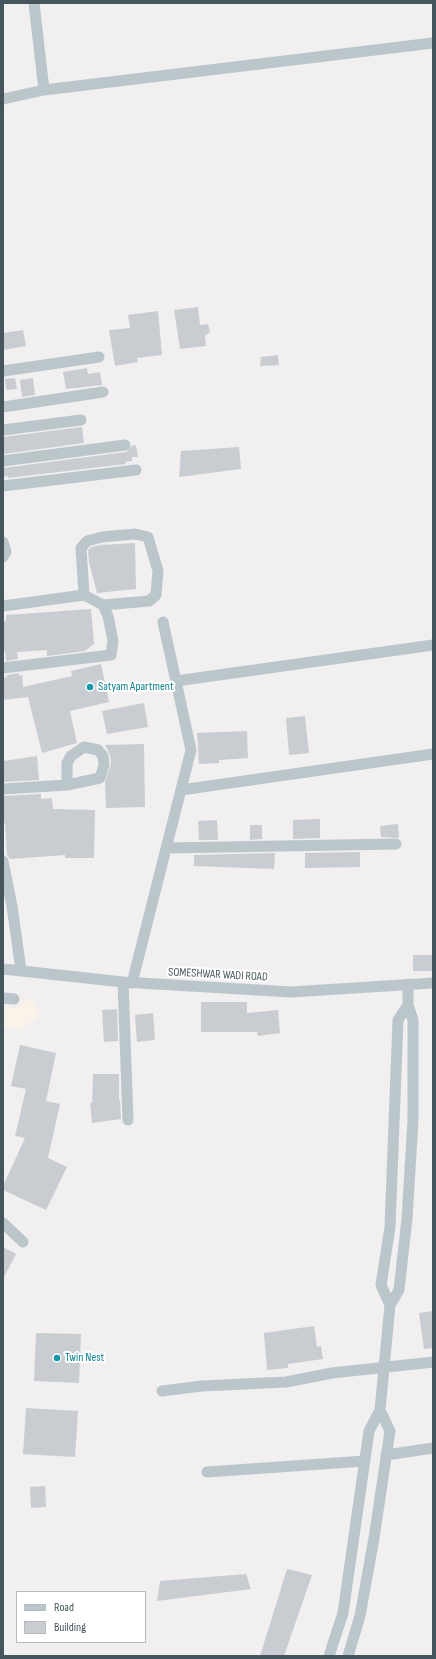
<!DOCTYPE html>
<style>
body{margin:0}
#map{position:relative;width:436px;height:1659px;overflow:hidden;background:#f1efef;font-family:"Sofia Sans Condensed",sans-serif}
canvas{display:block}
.frame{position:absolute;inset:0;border:4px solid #47565c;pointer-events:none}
.legend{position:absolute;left:16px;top:1591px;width:130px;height:52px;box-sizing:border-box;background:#fff;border:1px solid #b5bbbe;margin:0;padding:5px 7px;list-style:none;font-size:12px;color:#47565c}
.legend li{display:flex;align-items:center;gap:8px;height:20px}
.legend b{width:20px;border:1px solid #b5bbbe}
</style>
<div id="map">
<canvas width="436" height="1659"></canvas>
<div class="frame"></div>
<ul class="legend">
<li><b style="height:5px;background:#bbc6cb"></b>Road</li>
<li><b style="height:11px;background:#c9cdd1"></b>Building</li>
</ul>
</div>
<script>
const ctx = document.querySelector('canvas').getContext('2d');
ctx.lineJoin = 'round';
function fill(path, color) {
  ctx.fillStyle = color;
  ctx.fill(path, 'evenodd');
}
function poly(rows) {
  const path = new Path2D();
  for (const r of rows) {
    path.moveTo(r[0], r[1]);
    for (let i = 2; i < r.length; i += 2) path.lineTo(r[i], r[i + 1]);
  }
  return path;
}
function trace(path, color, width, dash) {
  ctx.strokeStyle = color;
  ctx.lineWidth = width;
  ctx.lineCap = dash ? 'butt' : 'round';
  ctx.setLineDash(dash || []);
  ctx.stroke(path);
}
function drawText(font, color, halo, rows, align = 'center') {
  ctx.font = font + ' "Sofia Sans Condensed",sans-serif';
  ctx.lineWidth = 4;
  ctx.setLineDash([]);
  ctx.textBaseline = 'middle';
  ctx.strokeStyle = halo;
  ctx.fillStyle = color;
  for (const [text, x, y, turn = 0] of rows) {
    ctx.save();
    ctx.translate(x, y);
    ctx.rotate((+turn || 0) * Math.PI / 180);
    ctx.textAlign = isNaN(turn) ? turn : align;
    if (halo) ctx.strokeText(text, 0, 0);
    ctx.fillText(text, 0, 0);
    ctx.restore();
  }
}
const commercial = poly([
 [30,998,40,1014,22,1029,3,1027,3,1006,16,1008]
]);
const building = poly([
 [198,307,200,325,208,324,210,332,205,336,206,346,180,349,174,310],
 [158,311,162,355,137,358,138,362,115,366,109,330,130,328,128,315],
 [23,330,26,346,3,350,3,333],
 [278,355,279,365,260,366,261,357],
 [87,368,88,374,100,372,102,385,66,389,63,372],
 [15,378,17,389,6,390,5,379],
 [33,378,35,395,22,397,20,380],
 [82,427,84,443,3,454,3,437],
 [136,445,138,457,132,457,132,461,125,462,126,464,8,478,8,476,3,477,3,468,126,452,132,446],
 [239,447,241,469,179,477,181,451],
 [135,543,136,589,97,593,89,562,88,550,91,547,101,545],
 [91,609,94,644,85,651,47,656,47,650,17,652,18,659,6,661,5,651,3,651,3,621,6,621,6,615],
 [101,664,109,702,70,711,77,743,42,753,28,697,3,700,3,678,7,677,7,675,19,673,19,676,22,675,23,687,72,676,71,671],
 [144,703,148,727,107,734,102,711],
 [305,716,309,753,289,755,286,718],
 [247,731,248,758,219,760,219,763,199,764,197,733],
 [144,744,145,807,106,808,105,782,111,764,110,755,105,745],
 [37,756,39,780,3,782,3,761],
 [41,794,41,799,52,798,53,809,95,810,94,858,65,858,65,855,10,859,7,855,5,823,3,823,3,796],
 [320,819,320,838,293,839,293,820],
 [217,820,218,840,199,840,198,821],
 [398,824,399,838,381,837,380,826],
 [250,825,262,825,262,839,250,840],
 [360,852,360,867,305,868,305,853],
 [275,853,274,869,194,866,194,855],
 [413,955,433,955,433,971,413,971],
 [201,1002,247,1002,247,1013,278,1010,280,1033,258,1036,257,1032,201,1032],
 [117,1009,118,1041,104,1042,102,1010],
 [153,1013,155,1040,137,1042,135,1015],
 [20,1045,56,1053,46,1101,60,1104,48,1158,67,1167,46,1210,3,1190,3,1186,25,1138,15,1136,26,1089,11,1086],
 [93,1074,119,1074,119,1100,120,1100,121,1119,92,1123,90,1103,92,1103],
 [3,1247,16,1254,3,1279],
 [433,1311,433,1348,424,1349,419,1313],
 [314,1326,317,1347,321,1346,323,1359,288,1364,288,1368,267,1370,264,1333],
 [36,1333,81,1334,79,1383,34,1381],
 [26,1408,78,1411,75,1457,23,1454],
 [45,1486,46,1507,31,1508,30,1487],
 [287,1569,312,1575,284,1656,260,1656],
 [246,1574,251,1589,157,1601,160,1581]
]);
const street = poly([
 [34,3,44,90],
 [3,99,44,90,433,43],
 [3,371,99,357],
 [3,407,103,392],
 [3,430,81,420],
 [3,461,125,445],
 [3,486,136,470],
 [3,542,6,552,3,557],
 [84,595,81,548,87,541,102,537,135,534,148,537,158,571,156,595,149,601,103,605],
 [3,606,84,595,103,605,108,616,113,641,111,655,3,668],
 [176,681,433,645],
 [3,789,67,785,100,778,104,765,103,756,98,750,84,747,71,756,67,763,67,785],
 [181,790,433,754],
 [166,848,396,844],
 [3,861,12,906,21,970],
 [3,969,123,982,291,992,433,983],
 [123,982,128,1120],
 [132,983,191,750,163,622],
 [3,998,14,999],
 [3,1223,23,1242],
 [390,1305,381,1285,390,1227,398,1020,408,1005],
 [162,1391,202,1386,286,1382,332,1373,433,1362],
 [380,1410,390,1305,399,1290,407,1219,413,1120,413,1020,408,1005,408,984],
 [386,1455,433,1448],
 [207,1472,365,1461],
 [329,1656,343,1613,369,1431,380,1410,390,1431,374,1538,360,1616,348,1656]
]);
const markers = [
 [90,687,4,"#0f9aa8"],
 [57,1358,4,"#0f9aa8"]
];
const cultureNames = [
 ["Satyam Apartment",98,687],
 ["Twin Nest",65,1358]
];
const streetNames = [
 ["SOMESHWAR WADI ROAD",218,975,3]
];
fill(commercial, '#fbf2e9');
fill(building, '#c9cdd1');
trace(street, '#bbc6cb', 11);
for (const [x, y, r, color] of markers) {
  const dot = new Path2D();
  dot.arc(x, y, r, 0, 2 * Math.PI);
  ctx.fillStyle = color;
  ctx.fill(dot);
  trace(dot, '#fff', 1.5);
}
drawText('12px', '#0d838f', '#fff', cultureNames, 'left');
drawText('12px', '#47565c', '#fff', streetNames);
</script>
